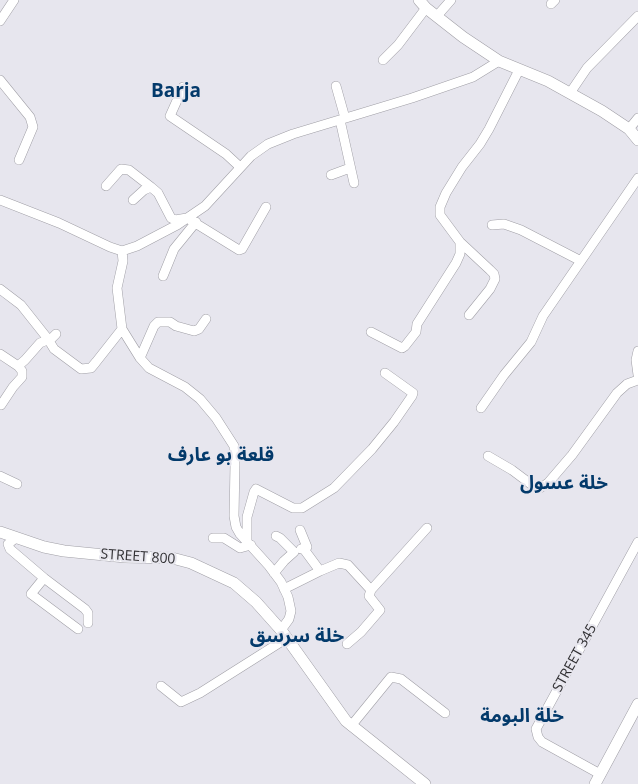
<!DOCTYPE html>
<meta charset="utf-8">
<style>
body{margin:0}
canvas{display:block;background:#e7e6ee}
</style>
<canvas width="638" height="784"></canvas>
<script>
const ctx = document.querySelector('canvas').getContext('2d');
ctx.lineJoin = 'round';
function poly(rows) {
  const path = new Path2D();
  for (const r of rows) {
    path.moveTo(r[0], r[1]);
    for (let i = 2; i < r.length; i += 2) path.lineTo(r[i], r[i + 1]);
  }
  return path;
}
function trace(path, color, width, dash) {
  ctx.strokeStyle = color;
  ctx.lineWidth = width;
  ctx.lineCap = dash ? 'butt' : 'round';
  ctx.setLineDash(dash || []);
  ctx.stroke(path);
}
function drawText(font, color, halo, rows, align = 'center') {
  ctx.font = font + ' "Open Sans","Noto Sans Arabic",sans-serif';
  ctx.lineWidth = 4;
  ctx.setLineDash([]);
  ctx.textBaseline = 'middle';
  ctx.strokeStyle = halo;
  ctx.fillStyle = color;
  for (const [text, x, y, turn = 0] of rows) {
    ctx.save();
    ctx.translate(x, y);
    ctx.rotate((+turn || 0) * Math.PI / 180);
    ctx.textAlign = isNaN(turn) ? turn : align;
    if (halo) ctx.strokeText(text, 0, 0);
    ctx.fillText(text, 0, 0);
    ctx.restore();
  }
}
const minor = poly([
 [551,4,555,0],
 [437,16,451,0],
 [0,21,14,0],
 [383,60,398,45,426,8],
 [0,80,30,117,33,127,19,160],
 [336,86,345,118],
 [183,87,170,116,226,154,240,167],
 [570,93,587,68,638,16],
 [340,120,354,183],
 [629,129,638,118],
 [331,175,350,168],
 [106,186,121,169,129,170,151,187],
 [0,200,59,223,110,247,122,251,123,261,117,288,122,329,140,358,149,368,185,387,200,399,216,418,234,446,235,464,234,516,236,527,240,534,269,566,281,582,288,597,291,611,289,619,281,630],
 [133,200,144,190,151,187,158,193,171,218,175,220,187,218,239,250,242,249,266,207],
 [492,225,504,224,521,230,581,261],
 [460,242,490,270,494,274,495,279,490,289,469,315],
 [122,251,137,246,177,225,205,206,251,156,268,144,293,134,412,98,473,77,499,61],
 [163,276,174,249,196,222],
 [0,289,21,305,48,339,54,349,81,369,91,368,96,362,122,329],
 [371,332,402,348,405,346,416,332,417,324,456,263,460,254,460,242,440,215,440,207,446,193,462,167,480,144,489,129,519,70],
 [638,351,636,360,638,375],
 [0,354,18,366,22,371,22,377,13,387,1,405],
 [140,358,154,326,158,322,170,322,176,326,194,331,199,329,206,319],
 [18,366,25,360,40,343,52,338,56,334],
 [481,408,504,375,531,342,543,316,638,178],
 [488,456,512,470,536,488,540,488,548,483,572,455,617,393,627,384,638,380],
 [0,476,17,484],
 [300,530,307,547,301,549],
 [16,538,8,544,10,549,44,578,31,594,78,629],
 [213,538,224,538,240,548,251,545],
 [247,542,247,517,254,492,256,489,293,508,302,508,334,488,372,449,394,422,412,396,413,393,385,373],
 [320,571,339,563,348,565,371,590],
 [274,573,284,561,294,552,280,538,276,536],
 [44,578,85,609,88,613,88,623],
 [284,589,320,571,303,548],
 [347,644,361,632,380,610,369,596,371,590,427,528],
 [161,686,181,702,200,693,287,638],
 [351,726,391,677,401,679,445,713],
 [600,774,542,742,538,737,536,729,638,542]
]);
const secondary = poly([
 [419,0,426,8,463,37,499,61,548,81,602,111,629,129,638,140],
 [0,532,44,547,64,551,125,557,172,558,191,563,234,583,256,602,281,630,346,721,425,784],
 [595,784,638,704]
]);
const streetNames = [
 ["STREET 800",138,557,4],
 ["STREET 345",575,658,-61]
];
const districtNames = [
 ["Barja",176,92],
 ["قلعة بو عارف",221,456],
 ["خلة عسول",564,484],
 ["خلة سرسق",297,637],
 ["خلة البومة",522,717]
];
trace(minor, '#a09fa6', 10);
trace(secondary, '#a09fa6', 12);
trace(minor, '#fff', 9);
trace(secondary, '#fff', 11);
drawText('14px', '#313033', '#e7e6ee', streetNames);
drawText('bold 19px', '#033a6b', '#e7e6ee', districtNames);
</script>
